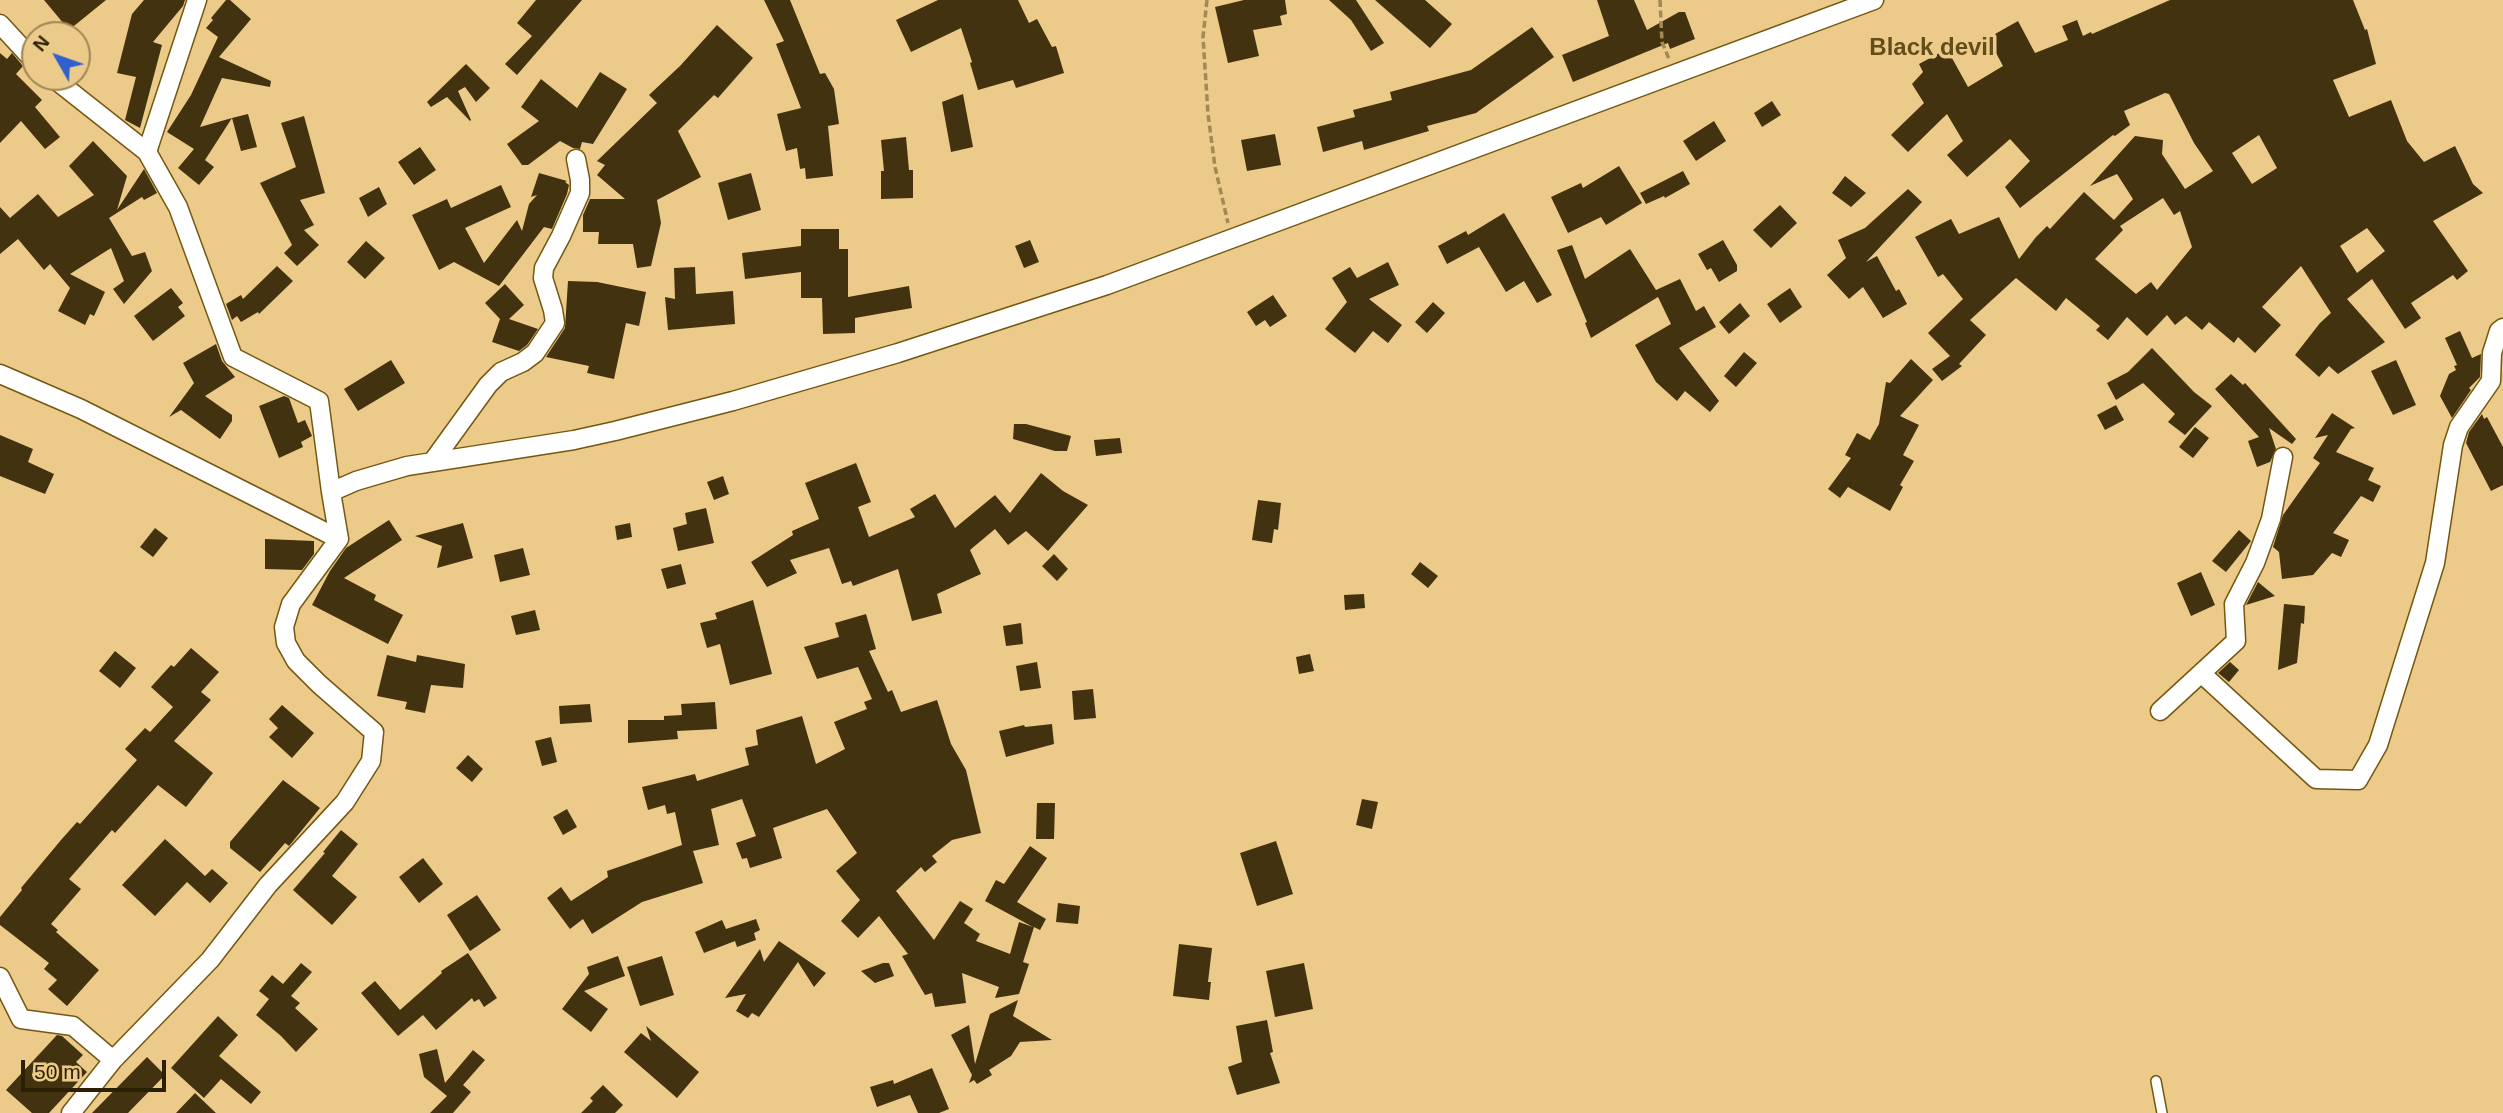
<!DOCTYPE html>
<style>
body{margin:0}
#map{position:relative;width:2503px;height:1113px;overflow:hidden;background:#eccb8a;font-family:Arial,sans-serif}
canvas{display:block}
.north{position:absolute;left:21px;top:21px;width:70px;height:70px;box-sizing:border-box;background:#eccb8a;border:2px solid #9f8654;border-radius:50%;rotate:310deg;font-size:19px;font-weight:700;line-height:28px;text-align:center;color:#2b1f04}
.north::after{content:'';display:block;margin:auto;width:24px;height:32px;background:#305fce;clip-path:polygon(50% 0,100% 100%,50% 72%,0 100%)}
.scale{position:absolute;left:21px;top:1060px;width:145px;height:32px;box-sizing:border-box;border:4px solid #2b1f04;border-top:0;padding-left:9px;font-size:21px;line-height:24px;white-space:nowrap;color:#2b1f04;-webkit-text-stroke:5px #eccb8a;paint-order:stroke}
</style>
<div id="map">
<canvas width="2503" height="1113"></canvas>
<div class="north">N</div>
<div class="scale">50 m</div>
</div>
<script>
const ctx = document.querySelector('canvas').getContext('2d');
ctx.lineJoin = 'round';
function fill(path, color) {
  ctx.fillStyle = color;
  ctx.fill(path, 'evenodd');
}
function poly(rows) {
  const path = new Path2D();
  for (const r of rows) {
    path.moveTo(r[0], r[1]);
    for (let i = 2; i < r.length; i += 2) path.lineTo(r[i], r[i + 1]);
  }
  return path;
}
function trace(path, color, width, dash) {
  ctx.strokeStyle = color;
  ctx.lineWidth = width;
  ctx.lineCap = dash ? 'butt' : 'round';
  ctx.setLineDash(dash || []);
  ctx.stroke(path);
}
function drawText(font, color, halo, rows, align = 'center') {
  ctx.font = font + ' Arial,sans-serif';
  ctx.lineWidth = 7;
  ctx.setLineDash([]);
  ctx.textBaseline = 'middle';
  ctx.strokeStyle = halo;
  ctx.fillStyle = color;
  for (const [text, x, y, turn = 0] of rows) {
    ctx.save();
    ctx.translate(x, y);
    ctx.rotate((+turn || 0) * Math.PI / 180);
    ctx.textAlign = isNaN(turn) ? turn : align;
    if (halo) ctx.strokeText(text, 0, 0);
    ctx.fillText(text, 0, 0);
    ctx.restore();
  }
}
const building = poly([
 [44,0,106,0,69,30],
 [144,0,185,0,183,6,153,42,162,45,140,128,125,120,136,77,117,73,132,14],
 [226,0,230,0,251,19,219,57,271,81,270,87,222,78,200,127,232,118,205,160,214,167,199,185,178,168,194,149,167,132,191,95,218,37,206,28,213,20,211,18],
 [536,0,582,0,517,75,505,64,532,36,517,23],
 [764,0,790,0,820,74,825,73,834,89,839,124,828,126,833,176,806,179,805,168,800,169,797,148,786,151,777,114,801,108,776,44,784,41],
 [938,0,1018,0,1029,23,1037,19,1052,47,1056,46,1064,73,1016,88,1013,80,978,90,970,63,972,62,961,28,911,52,896,20],
 [1244,0,1285,0,1287,14,1280,16,1282,25,1253,30,1259,56,1228,63,1215,7],
 [1329,0,1356,0,1384,43,1371,51,1351,20],
 [1375,0,1425,0,1452,24,1430,48],
 [1597,0,1634,0,1647,30,1679,12,1685,12,1695,39,1670,49,1668,43,1573,82,1562,55,1609,36],
 [2170,0,2353,0,2365,30,2367,29,2376,64,2333,80,2349,117,2391,100,2407,141,2424,162,2455,146,2473,184,2483,193,2433,221,2468,271,2457,280,2453,275,2411,303,2421,318,2405,329,2372,279,2347,299,2385,342,2338,374,2329,366,2319,377,2295,355,2320,323,2331,313,2301,266,2262,307,2281,325,2255,353,2238,337,2234,343,2209,322,2202,330,2186,316,2175,325,2167,315,2147,336,2127,317,2108,340,2096,330,2100,326,2066,298,2056,311,2016,278,1970,320,1986,335,1959,364,1962,366,1942,381,1932,369,1950,356,1928,333,1963,299,1943,274,1938,277,1915,237,1951,219,1959,234,1999,217,2019,259,2036,237,2047,226,2050,229,2084,192,2114,220,2133,199,2117,174,2090,186,2135,136,2163,140,2162,154,2185,189,2213,171,2194,143,2169,94,2165,93,2124,111,2130,125,2115,136,2113,135,2020,208,2005,187,2030,161,2010,139,1967,177,1947,155,1963,141,1947,114,1908,152,1891,135,1924,103,1912,84,1923,72,1919,64,1947,49,1968,87,2003,66,1988,38,2018,21,2035,53,2068,40,2062,26,2077,20,2083,36,2091,32,2092,34],
 [2259,135,2277,168,2252,184,2232,153],
 [2163,198,2174,215,2180,211,2192,247,2157,290,2151,282,2136,294,2095,259,2123,230,2120,226],
 [2367,228,2385,251,2357,273,2340,246],
 [717,25,753,58,718,98,714,95,678,131,701,177,657,200,661,223,651,266,637,268,633,244,598,244,599,232,583,232,583,215,590,199,625,199,597,175,605,165,597,161,657,103,649,95,680,66],
 [1532,27,1554,57,1476,113,1427,126,1429,131,1364,150,1362,141,1323,152,1317,127,1355,117,1353,110,1392,100,1390,92,1471,70],
 [0,53,7,59,12,53,23,66,16,74,42,100,35,107,60,137,45,149,21,121,0,143],
 [466,64,490,88,476,102,465,87,458,91,471,120,470,121,447,97,431,107,427,102],
 [600,72,627,89,593,144,582,142,580,149,573,148,560,141,528,165,522,165,507,144,539,121,521,107,541,79,577,108],
 [963,94,973,147,951,152,942,102],
 [1772,101,1781,115,1762,127,1754,113],
 [248,114,257,147,241,151,232,118],
 [304,116,325,193,300,200,314,225,304,230,319,245,297,266,284,253,292,245,260,183,296,167,281,123],
 [1714,121,1726,141,1696,161,1683,141],
 [1275,134,1281,165,1247,171,1241,140],
 [906,137,909,170,913,170,913,198,881,199,881,171,884,171,881,140],
 [93,141,127,176,117,210,144,169,157,193,144,200,142,197,109,218,132,256,145,252,152,271,124,304,113,289,124,281,111,248,70,274,105,292,94,316,90,314,85,325,58,311,70,288,50,264,44,270,18,239,0,254,0,207,10,218,38,194,58,217,94,195,69,166],
 [420,147,436,170,414,185,398,162],
 [1619,166,1642,203,1606,225,1601,217,1568,233,1551,197,1581,183,1583,188],
 [1683,171,1690,184,1665,198,1664,196,1646,204,1640,193],
 [539,173,567,181,565,182,569,185,567,194,552,229,544,227,499,286,454,262,439,270,412,215,447,199,451,208,501,185,511,207,465,228,484,263,517,220,522,231,529,204,537,195,531,197],
 [751,173,761,210,728,220,718,183],
 [1845,176,1866,193,1851,207,1832,193],
 [379,187,387,204,368,217,359,198],
 [1908,189,1922,202,1866,262,1877,256,1896,291,1899,289,1907,304,1883,318,1863,287,1849,299,1827,275,1846,258,1838,240,1865,228],
 [1780,205,1797,223,1771,248,1753,230],
 [1504,213,1552,295,1537,303,1524,281,1506,292,1479,247,1447,264,1438,246,1466,231,1468,235],
 [801,229,839,229,839,249,848,249,848,297,909,286,912,308,855,318,855,333,823,334,822,298,801,298,801,272,745,279,742,253,801,246],
 [1030,240,1039,262,1024,268,1015,246],
 [1723,240,1737,265,1737,271,1719,282,1711,268,1707,270,1698,254],
 [366,241,385,258,365,279,347,262],
 [1572,245,1585,279,1630,249,1656,290,1680,279,1696,311,1704,306,1716,327,1679,348,1719,401,1710,412,1685,391,1677,401,1656,382,1635,345,1671,324,1658,297,1591,338,1585,323,1587,322,1557,250],
 [1388,262,1399,285,1369,299,1402,325,1388,343,1373,331,1355,353,1325,329,1347,302,1332,278,1350,267,1357,278],
 [277,266,293,281,259,314,258,312,241,322,237,316,232,320,226,304,241,295,243,299],
 [695,267,696,294,733,291,735,324,668,330,665,297,675,299,674,268],
 [568,281,597,282,646,292,639,326,626,323,614,379,587,373,589,366,546,357,565,328],
 [505,284,524,305,509,319,538,329,527,345,519,351,492,342,500,319,485,303],
 [171,288,183,303,178,307,185,316,153,341,134,316],
 [1790,288,1802,307,1780,323,1767,304],
 [1273,295,1287,316,1270,327,1265,320,1256,326,1247,312],
 [1433,302,1445,313,1427,333,1415,322],
 [1740,303,1750,316,1729,334,1719,322],
 [2460,331,2472,358,2481,354,2480,377,2469,388,2471,390,2452,418,2440,396,2449,374,2456,370,2454,366,2457,365,2445,338],
 [216,344,222,361,235,377,205,396,232,415,232,421,220,439,181,410,169,417,194,383,183,363],
 [2152,348,2194,392,2212,406,2185,435,2168,422,2175,414,2143,383,2116,400,2107,383,2128,372],
 [1744,352,1757,363,1736,387,1724,376],
 [1911,359,1933,380,1900,416,1919,425,1903,455,1914,461,1900,485,1903,487,1890,511,1848,487,1840,498,1828,489,1851,458,1845,455,1857,433,1870,440,1879,424,1886,382,1890,383],
 [391,360,405,383,358,411,344,389],
 [2396,360,2416,405,2393,415,2371,371],
 [2231,374,2243,385,2245,383,2296,439,2292,444,2269,428,2276,449,2270,462,2257,467,2248,441,2259,437,2215,389],
 [284,396,289,398,298,423,305,420,312,436,301,442,303,447,279,458,259,406],
 [2116,405,2124,420,2105,430,2097,415],
 [2332,413,2355,428,2351,429,2336,452,2374,468,2368,480,2381,486,2373,502,2361,496,2333,533,2349,540,2341,557,2332,553,2313,575,2282,579,2279,552,2273,547,2283,515,2320,463,2313,458,2328,435,2315,438],
 [2482,414,2484,419,2487,417,2503,447,2503,485,2491,491,2466,443,2469,432],
 [1014,424,1026,424,1071,436,1067,451,1055,451,1013,439],
 [2195,427,2209,438,2193,458,2179,447],
 [0,435,33,449,28,462,54,474,45,494,0,476],
 [1120,438,1122,453,1096,456,1094,440],
 [856,463,871,502,858,507,869,537,915,517,910,509,935,494,955,528,995,495,1010,513,1041,473,1063,491,1088,505,1048,551,1026,531,1008,545,995,529,970,550,981,574,937,594,942,613,912,621,898,569,853,586,851,581,842,584,829,548,790,560,797,573,767,587,751,562,793,535,792,531,819,519,805,483],
 [723,476,729,494,714,500,707,482],
 [1258,500,1281,503,1278,530,1274,529,1272,543,1252,540],
 [706,508,714,543,678,551,673,528,687,524,685,513],
 [389,520,402,540,344,578,376,595,374,600,403,615,388,644,312,605,330,571,346,548],
 [463,523,473,558,437,568,442,546,415,536],
 [630,523,632,537,617,540,615,526],
 [155,528,168,538,153,557,140,547],
 [2239,530,2251,541,2226,572,2212,561],
 [265,539,314,541,314,554,302,570,265,569],
 [523,548,530,575,500,582,494,555],
 [1054,554,1068,569,1057,581,1042,566],
 [1420,562,1438,576,1428,588,1411,574],
 [681,564,686,584,667,589,661,569],
 [2201,572,2215,605,2191,616,2177,583],
 [2258,582,2275,596,2246,605],
 [1364,594,1365,608,1345,610,1344,595],
 [753,600,772,674,730,685,720,644,707,648,700,623,717,619,715,613],
 [2284,604,2305,606,2304,624,2301,623,2297,663,2278,670],
 [535,610,540,630,516,635,511,616],
 [866,614,876,649,869,651,888,692,892,690,901,712,937,700,951,744,966,770,981,833,952,840,932,856,937,862,925,872,921,867,896,891,934,940,960,901,973,909,964,923,980,934,976,941,1010,954,1019,922,1033,927,985,901,996,880,1004,884,1030,846,1047,858,1017,902,1046,919,1040,930,1034,927,1023,962,1029,964,1019,994,995,998,999,987,962,973,966,1003,935,1007,932,993,925,995,902,956,908,954,879,916,858,938,841,921,860,900,836,871,857,853,827,809,773,828,782,858,750,868,747,858,742,859,736,843,756,836,742,799,711,809,719,845,693,851,703,883,642,902,592,934,583,919,570,929,547,898,561,887,571,901,608,877,607,871,682,845,675,812,667,814,665,805,648,810,642,787,695,774,697,781,749,765,745,748,758,745,756,730,802,716,816,764,845,749,834,722,867,709,864,702,872,699,858,667,817,679,804,647,839,637,835,623],
 [1021,623,1023,644,1006,646,1003,626],
 [191,648,219,672,201,692,211,700,174,741,213,773,186,807,158,785,115,833,112,830,69,879,81,889,51,924,58,930,56,932,99,970,67,1006,48,989,57,980,44,969,49,963,0,925,0,917,22,890,21,888,61,840,77,822,80,824,137,760,125,749,145,728,150,732,173,707,151,687,171,665,174,667],
 [115,651,136,668,120,688,99,671],
 [1310,654,1314,671,1299,674,1296,657],
 [387,655,416,662,417,655,465,664,463,688,431,685,425,713,405,709,407,702,377,696],
 [1037,662,1041,688,1020,691,1016,666],
 [2230,662,2239,670,2229,682,2218,673],
 [1093,689,1096,718,1074,720,1072,691],
 [715,702,717,729,677,731,678,739,628,743,628,720,664,720,664,716,682,715,681,704],
 [590,704,592,722,560,724,559,706],
 [282,705,314,733,292,758,269,737,278,728,269,719],
 [1052,724,1054,744,1006,757,999,731,1024,725,1025,727],
 [551,737,557,762,542,766,535,741],
 [468,755,483,769,472,782,456,768],
 [283,780,320,808,289,846,285,843,260,872,230,848,230,842],
 [1362,799,1378,802,1372,829,1356,825],
 [1037,803,1055,803,1054,839,1036,839],
 [567,809,577,827,563,835,553,817],
 [341,830,358,844,332,876,357,897,332,925,293,890,325,853,323,852],
 [165,839,205,876,212,869,228,883,210,903,187,882,155,916,122,885],
 [1276,841,1293,894,1257,906,1240,853],
 [423,858,443,884,419,903,399,877],
 [477,895,501,930,470,951,447,915],
 [1058,903,1080,906,1078,924,1056,922],
 [756,919,760,930,754,933,756,940,737,947,735,941,704,953,695,932,722,920,726,929],
 [779,941,826,973,814,987,798,962,759,1017,752,1013,748,1018,736,1011,746,994,725,998,760,949,764,962],
 [1179,944,1212,948,1208,982,1211,982,1209,1000,1173,996],
 [468,953,497,998,484,1007,479,999,474,1002,472,998,436,1030,423,1015,398,1036,361,993,375,981,400,1010,442,973,441,971],
 [618,956,625,976,584,991,608,1009,591,1032,562,1009,589,974,587,967],
 [662,956,674,995,640,1006,627,967],
 [301,963,312,972,291,996,300,1003,295,1008,318,1029,296,1052,281,1036,256,1015,269,999,259,991,272,975,283,984],
 [883,963,889,963,894,976,875,983,861,971],
 [1304,963,1313,1009,1275,1017,1266,971],
 [1018,1000,1013,1016,1052,1040,1020,1042,1011,1056,989,1070,992,1075,977,1084,974,1080,969,1083,972,1075,951,1035,969,1025,975,1064,990,1014],
 [218,1016,238,1035,219,1056,261,1092,251,1104,221,1079,204,1098,171,1068],
 [1267,1020,1273,1052,1270,1053,1280,1083,1237,1095,1228,1067,1242,1062,1236,1026],
 [646,1026,699,1072,677,1098,624,1052,641,1033,651,1041],
 [57,1035,62,1036,83,1055,76,1062,87,1072,49,1113,32,1113,6,1090],
 [437,1049,445,1083,473,1050,485,1060,463,1085,471,1092,453,1113,430,1113,447,1096,424,1077,419,1054],
 [147,1057,165,1075,128,1113,92,1113],
 [932,1068,949,1109,939,1113,918,1113,910,1095,877,1107,870,1087,893,1080,894,1084],
 [603,1085,623,1105,615,1113,581,1113,593,1101,590,1098],
 [195,1093,216,1113,176,1113]
]);
const path = poly([
 [1207,0,1203,37,1208,114,1215,167,1228,223],
 [1660,0,1662,42,1669,59]
]);
const service = poly([
 [2156,1081,2162,1113]
]);
const minor = poly([
 [0,24,35,62],
 [52,77,147,152,178,207,233,357,319,401,331,492],
 [147,152,197,0],
 [0,374,81,409,339,539,331,492,356,481,407,466,574,440,615,431,733,401,898,353,1107,285,1874,0],
 [433,461,488,385,501,372,523,362,535,353,555,323,553,310,543,278,544,268,561,236,580,193,580,180,576,159],
 [2201,673,2316,779,2358,780,2378,745,2435,563,2453,445,2459,427,2491,381,2492,353,2499,331,2503,328],
 [2160,711,2236,641,2234,604,2255,563,2271,519,2283,457],
 [0,977,21,1019,73,1026,113,1060],
 [71,1113,113,1060,210,960,268,885,345,802,371,761,374,732,319,684,296,661,286,643,284,627,291,604,339,539]
]);
const quarterNames = [
 ["Black devil",1932,48]
];
fill(building, '#42320f');
trace(service, '#745710', 12);
trace(minor, '#745710', 21);
trace(path, '#a28956', 3.5, [7, 3.5]);
trace(service, '#fff', 9);
trace(minor, '#fff', 18);
drawText('bold 24px', '#634d1b', '#eccb8a', quarterNames);
</script>
